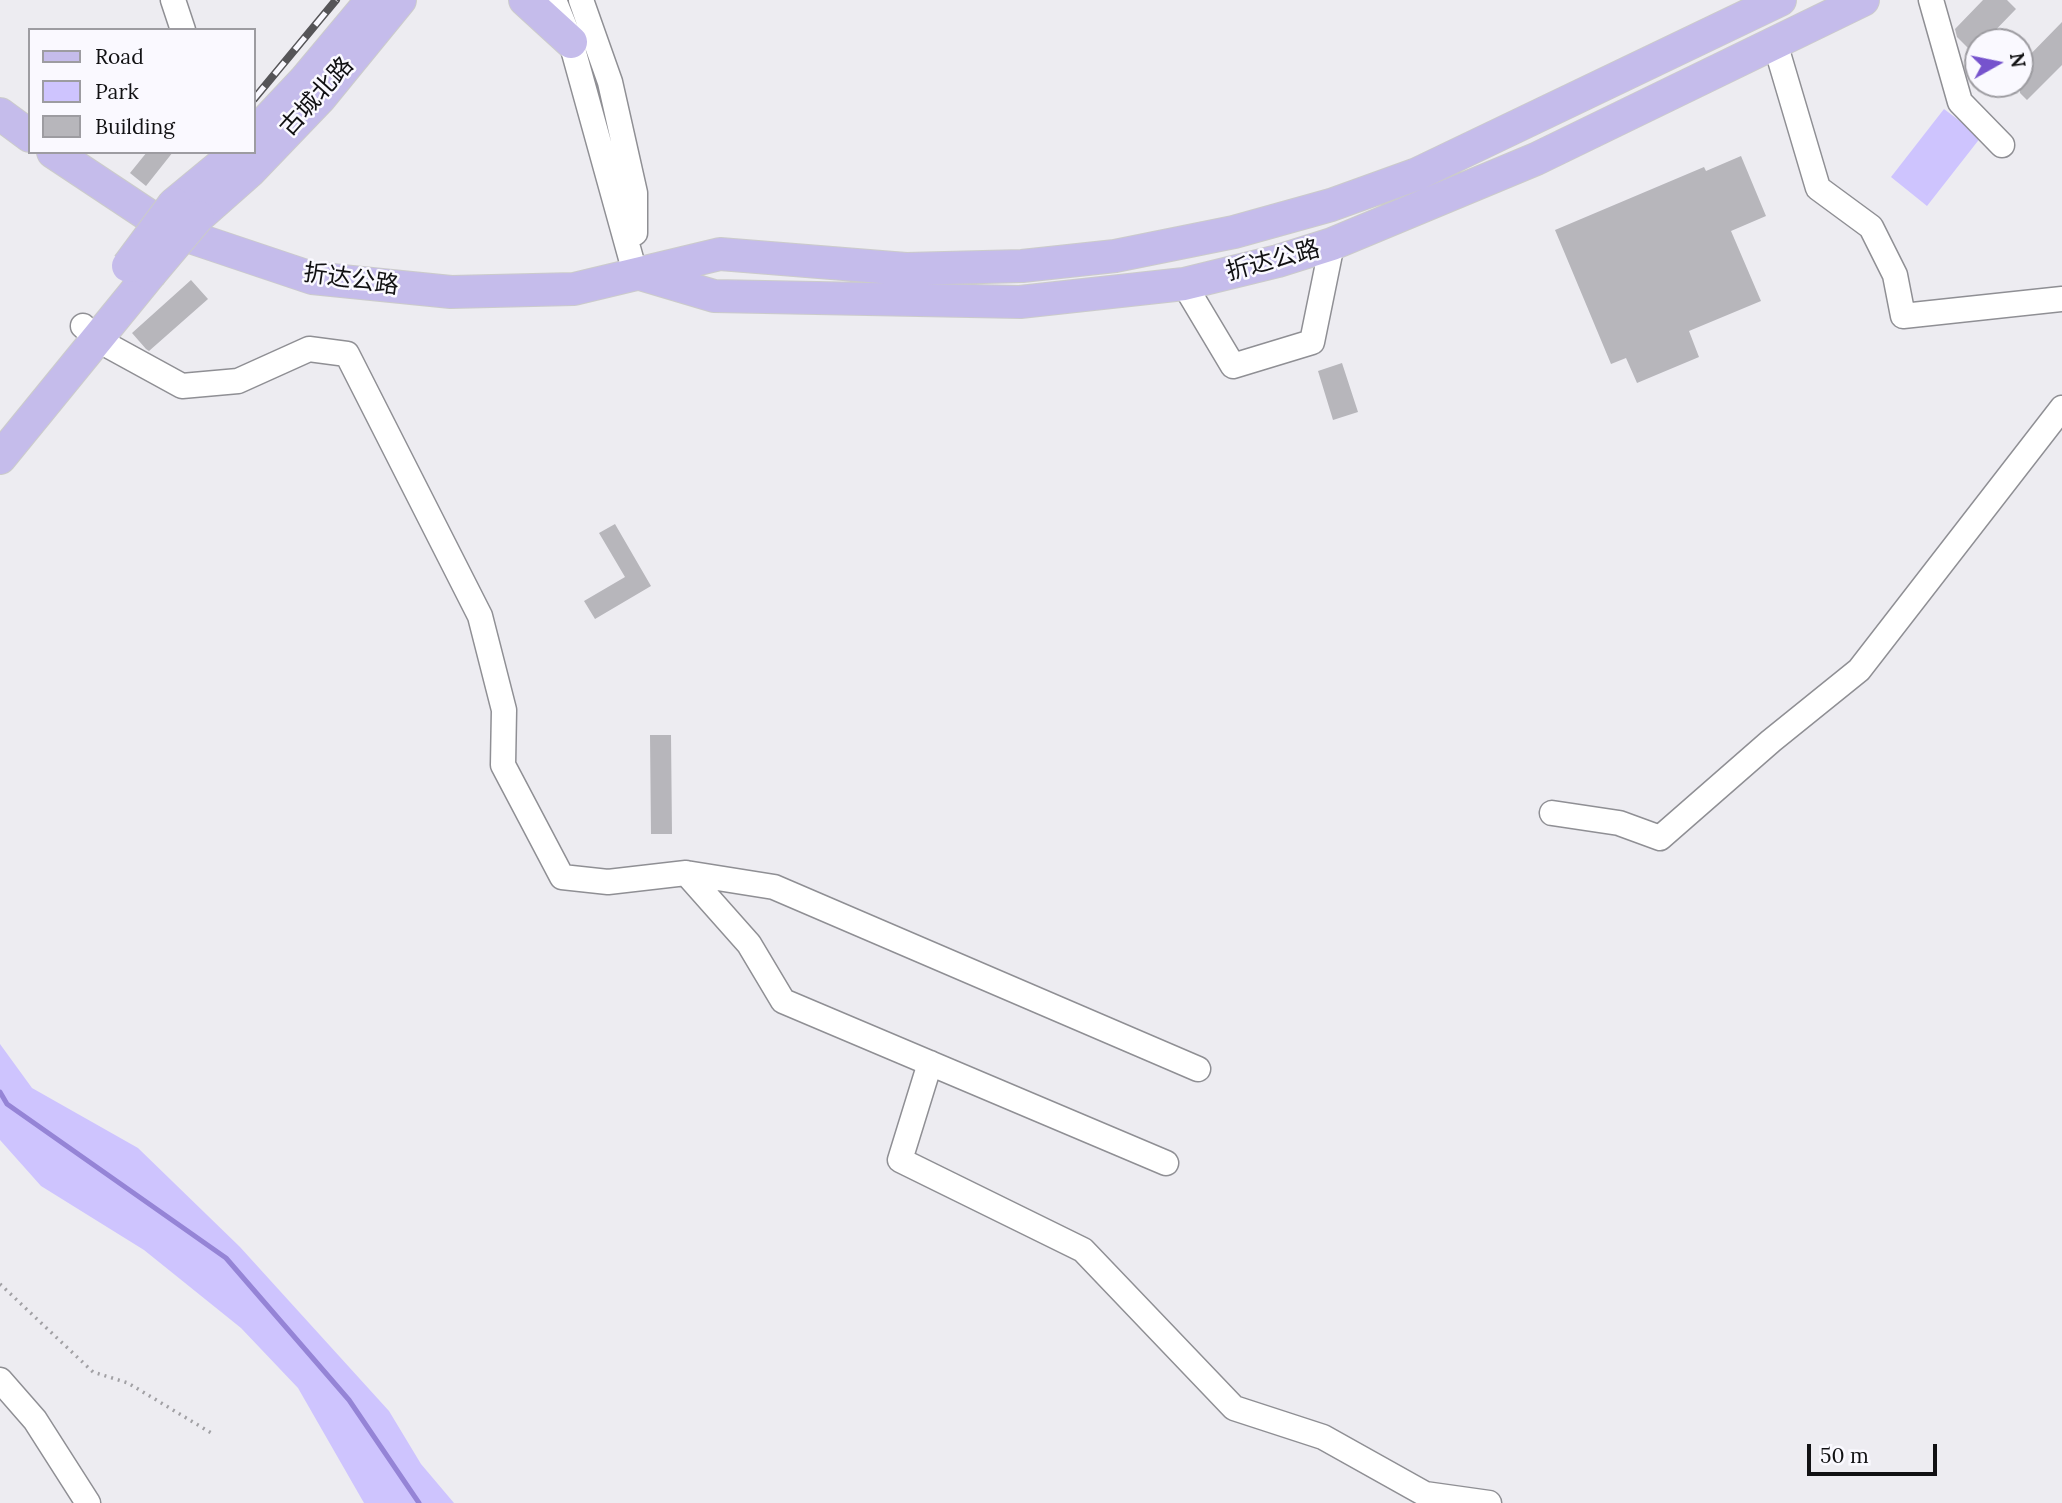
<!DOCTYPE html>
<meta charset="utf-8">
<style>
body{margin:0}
#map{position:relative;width:2062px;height:1503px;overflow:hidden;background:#edecf1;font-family:Lora,serif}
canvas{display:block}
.legend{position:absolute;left:28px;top:28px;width:228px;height:126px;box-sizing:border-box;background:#faf9ff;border:2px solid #9d9ca1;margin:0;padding:9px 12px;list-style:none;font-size:21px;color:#111113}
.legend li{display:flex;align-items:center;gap:14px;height:35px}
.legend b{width:35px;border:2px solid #9d9ca1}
.north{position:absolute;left:1964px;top:28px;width:70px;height:70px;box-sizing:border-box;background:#faf9ff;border:2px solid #9d9ca1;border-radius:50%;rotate:81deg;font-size:19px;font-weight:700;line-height:28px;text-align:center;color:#111113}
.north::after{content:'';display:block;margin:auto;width:24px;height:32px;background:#7653cd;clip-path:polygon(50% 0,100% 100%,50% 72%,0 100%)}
.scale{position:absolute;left:1807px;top:1444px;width:130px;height:32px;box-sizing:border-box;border:4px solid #111113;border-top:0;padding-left:9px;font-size:21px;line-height:24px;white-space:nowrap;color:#111113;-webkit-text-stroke:5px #faf9ff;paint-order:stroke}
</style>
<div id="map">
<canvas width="2062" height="1503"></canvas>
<ul class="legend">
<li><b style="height:9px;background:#c5bceb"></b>Road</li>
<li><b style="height:19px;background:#cec4fe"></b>Park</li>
<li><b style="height:19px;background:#b7b6bb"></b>Building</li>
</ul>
<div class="north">N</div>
<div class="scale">50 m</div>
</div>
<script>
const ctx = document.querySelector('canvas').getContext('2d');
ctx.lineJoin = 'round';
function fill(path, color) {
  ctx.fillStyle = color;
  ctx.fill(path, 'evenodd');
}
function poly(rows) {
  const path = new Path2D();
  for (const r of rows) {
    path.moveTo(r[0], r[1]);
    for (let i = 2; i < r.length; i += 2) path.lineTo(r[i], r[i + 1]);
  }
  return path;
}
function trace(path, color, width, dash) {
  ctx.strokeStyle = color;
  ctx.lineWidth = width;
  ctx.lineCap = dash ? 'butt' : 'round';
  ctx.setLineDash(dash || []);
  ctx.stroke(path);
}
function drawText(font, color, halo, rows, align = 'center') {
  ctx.font = font + ' Lora,"Noto Sans SC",serif';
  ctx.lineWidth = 5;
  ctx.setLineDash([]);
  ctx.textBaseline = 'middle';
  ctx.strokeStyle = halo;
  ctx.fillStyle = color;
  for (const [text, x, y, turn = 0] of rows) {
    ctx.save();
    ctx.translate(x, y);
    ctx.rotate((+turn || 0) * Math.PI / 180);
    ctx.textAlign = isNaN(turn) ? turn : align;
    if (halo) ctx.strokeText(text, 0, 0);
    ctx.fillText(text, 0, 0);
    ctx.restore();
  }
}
const green = poly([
 [1944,109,1981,137,1927,206,1891,177],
 [0,1044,32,1088,138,1148,240,1247,389,1411,421,1464,454,1503,364,1503,298,1388,241,1328,144,1250,41,1186,0,1140]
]);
const stream = poly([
 [0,1092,7,1104,226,1258,349,1400,419,1503]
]);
const building = poly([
 [1983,0,2007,0,2016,9,1984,42,1978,42,1973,53,1957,37,1955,29],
 [2062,22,2062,65,2027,100,2020,93,2020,65],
 [147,152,173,152,146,186,130,173],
 [1741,156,1766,216,1731,231,1761,301,1689,331,1699,357,1637,383,1626,358,1611,364,1555,230,1704,167,1706,171],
 [191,280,208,299,149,351,146,349,132,333],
 [1342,363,1358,412,1333,420,1318,371],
 [615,524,651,586,595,619,584,601,625,577,599,533],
 [650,735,671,735,672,834,651,834]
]);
const path = poly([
 [0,1284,93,1372,128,1383,213,1434]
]);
const minor = poly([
 [173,0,183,30],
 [554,0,571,42,635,273],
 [581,0,610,82,635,193,635,233],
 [1931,0,1960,102,2002,145],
 [1775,43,1818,188,1871,227,1895,275,1903,316,2062,299],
 [1184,284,1233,366,1312,342,1332,244],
 [83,326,98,340,182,386,238,381,309,349,347,354,480,616,504,710,503,765,562,877,608,882,686,873,749,944,783,1001,1166,1163],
 [1552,813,1619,823,1660,838,1771,741,1859,670,2062,408],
 [686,873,774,887,1198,1069],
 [930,1063,900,1160,1083,1250,1234,1408,1323,1437,1425,1494,1489,1503],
 [0,1380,35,1420,88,1503]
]);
const major = poly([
 [525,0,571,42],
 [0,114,30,136],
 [254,134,305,80,371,1],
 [53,152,172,231,312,278,451,292,574,289,720,254,906,269,1022,266,1115,256,1234,232,1331,205,1417,174,1780,0],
 [174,204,237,152],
 [198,217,250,171,320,98,400,0],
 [640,274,714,296,1020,302,1184,284,1278,261,1332,244,1536,159,1863,0],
 [0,458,150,274]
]);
const rail = poly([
 [254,99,336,0]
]);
const majorBridge = poly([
 [128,266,174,204],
 [150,274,198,217]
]);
const streetNames = [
 ["古城北路",317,97,-48],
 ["折达公路",1273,261,-15],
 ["折达公路",351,280,8]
];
fill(green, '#cec4fe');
trace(stream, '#9584d6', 5);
fill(building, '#b7b6bb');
trace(minor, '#8f8f94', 27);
trace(major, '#cbcbcb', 34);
trace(path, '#a1a0a4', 3.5, [2, 5]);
trace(minor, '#fff', 24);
trace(major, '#c5bceb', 32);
trace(rail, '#565558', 8);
trace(rail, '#faf9ff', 5, [16]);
trace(majorBridge, '#cbcbcb', 34, []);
trace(majorBridge, '#c5bceb', 32);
drawText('24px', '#111113', '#faf9ff', streetNames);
</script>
